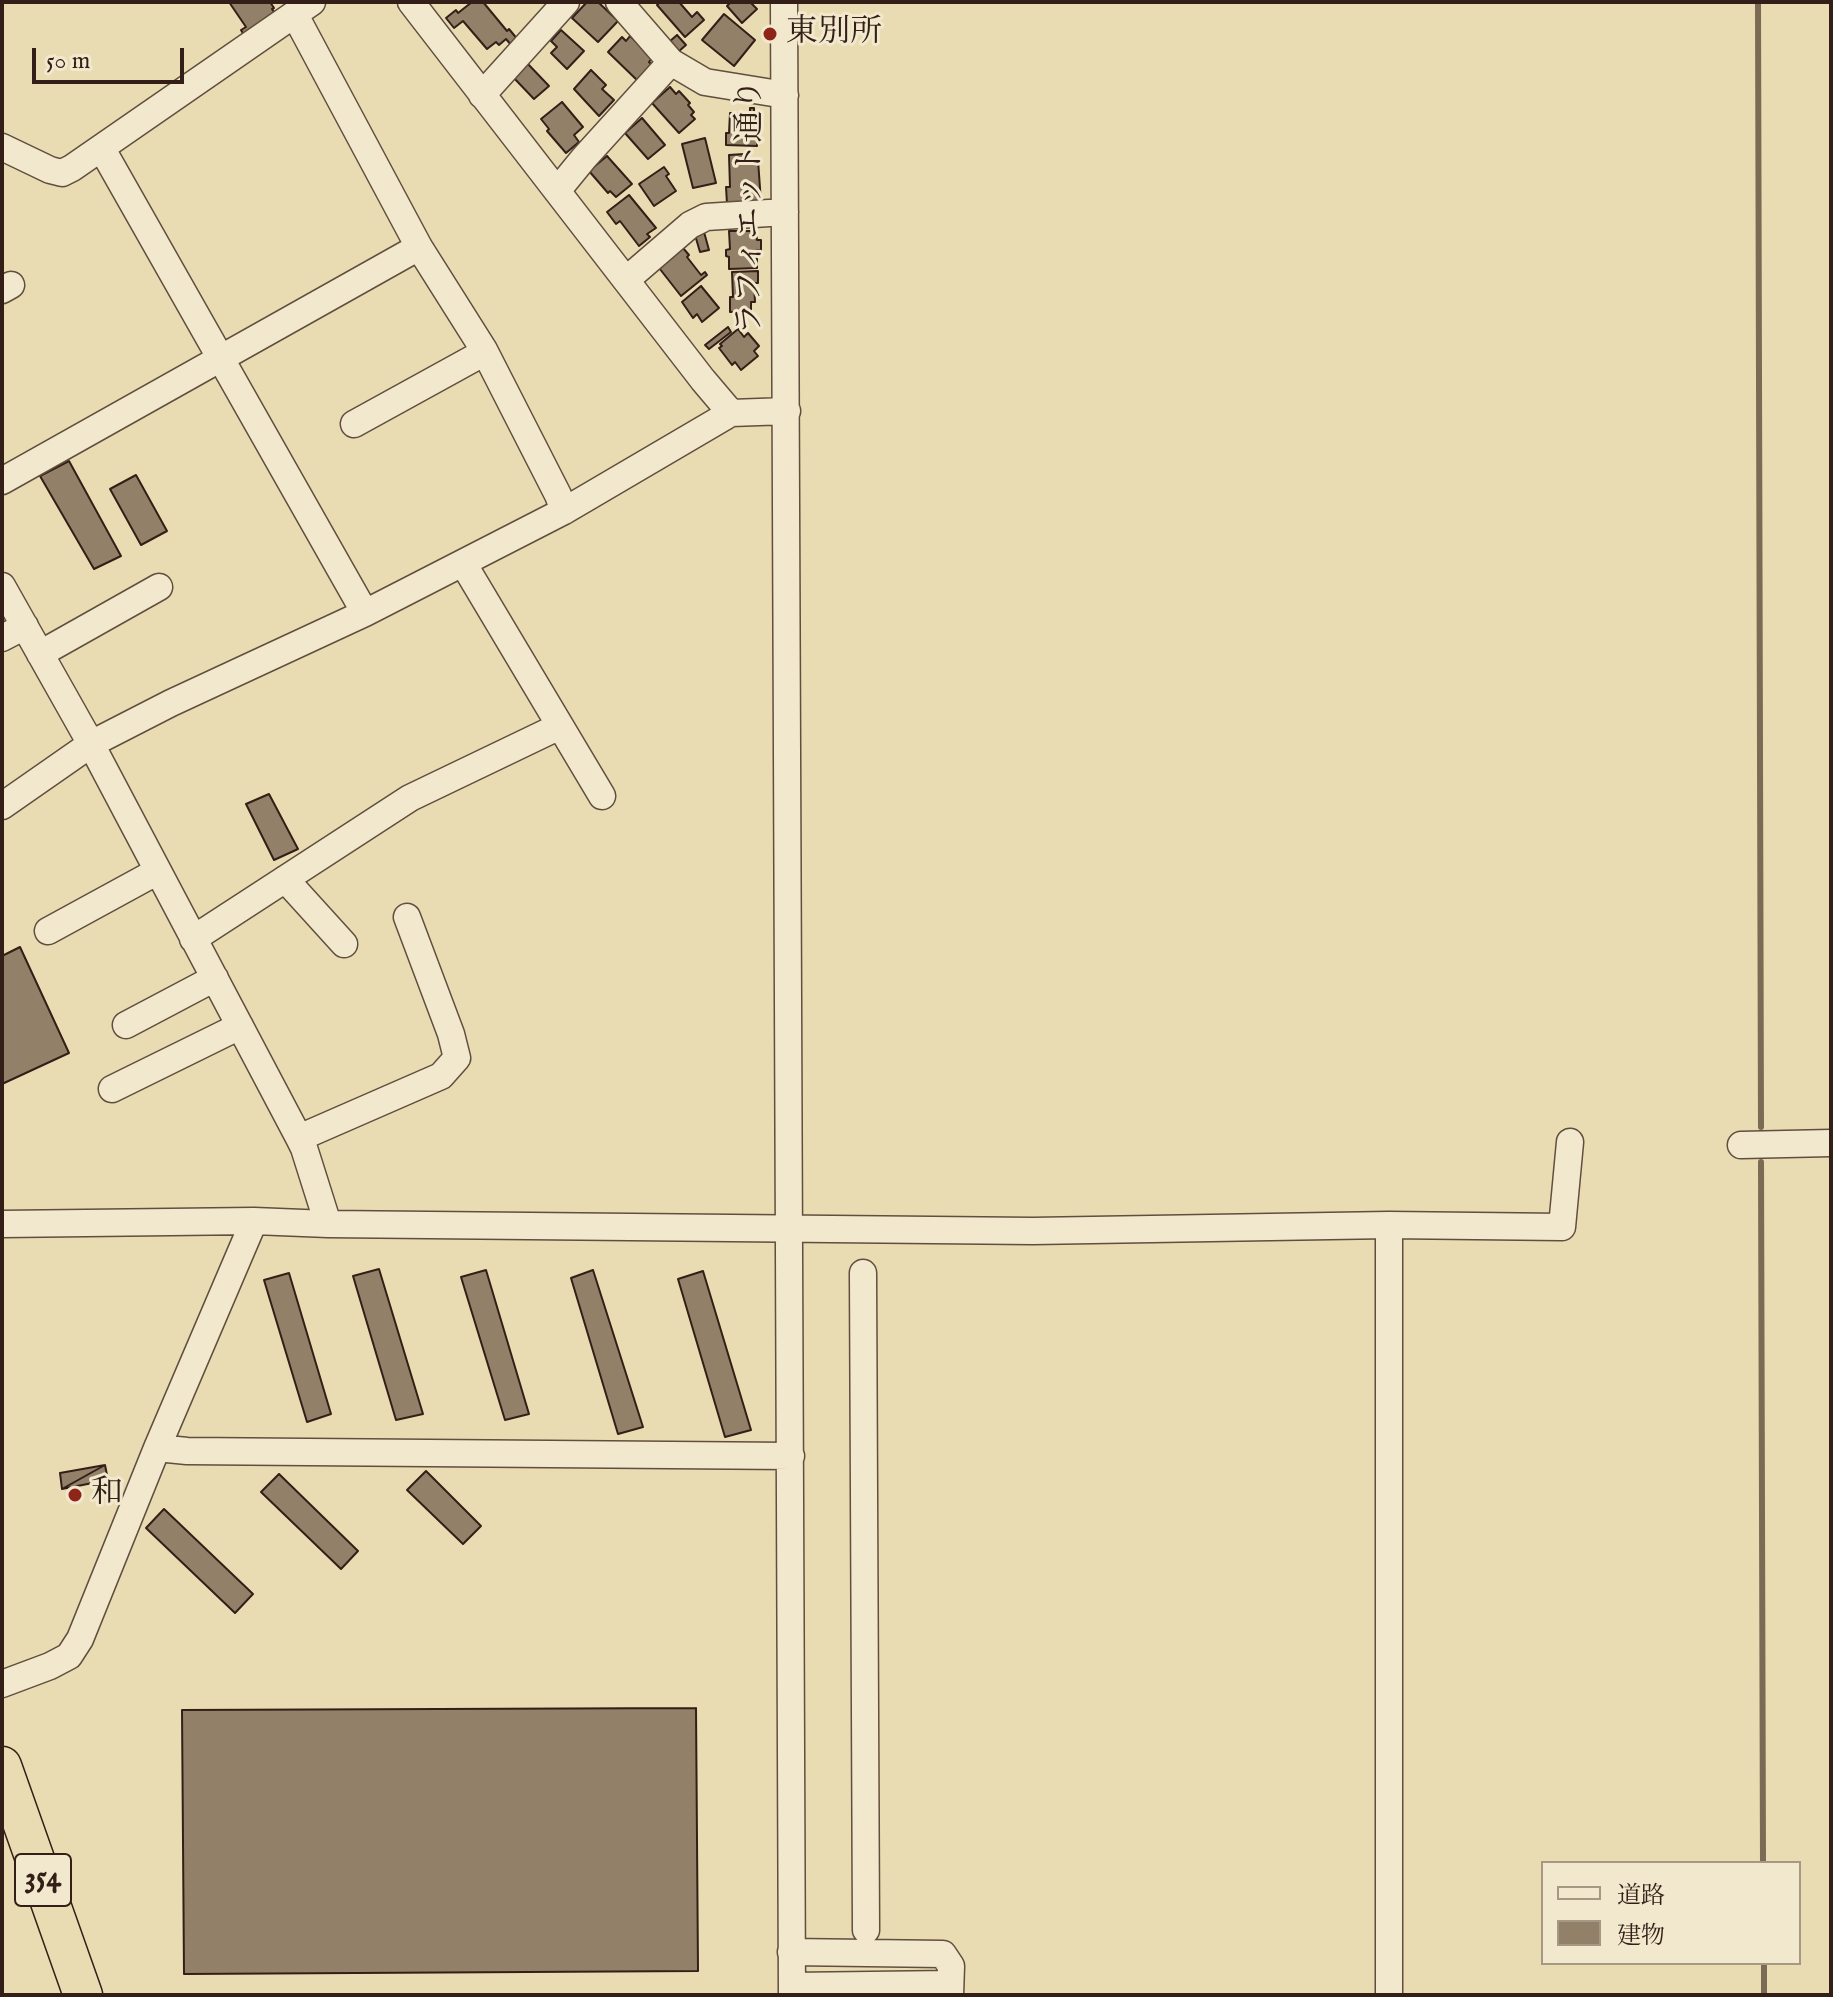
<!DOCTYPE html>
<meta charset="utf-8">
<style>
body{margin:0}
#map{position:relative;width:1833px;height:1997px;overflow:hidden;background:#e9dcb2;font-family:"IM FELL English","Noto Serif JP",serif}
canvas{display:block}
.frame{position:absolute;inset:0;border:4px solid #331f17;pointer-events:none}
.legend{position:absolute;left:1541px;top:1861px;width:260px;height:104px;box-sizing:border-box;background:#f1e8cd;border:2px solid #a59884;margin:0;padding:10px 14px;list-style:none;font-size:24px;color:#331f17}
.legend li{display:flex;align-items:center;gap:16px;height:40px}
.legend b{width:40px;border:2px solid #a59884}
.scale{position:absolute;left:32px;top:48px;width:152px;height:36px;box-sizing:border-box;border:4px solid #331f17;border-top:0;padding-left:10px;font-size:24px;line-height:28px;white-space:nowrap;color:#331f17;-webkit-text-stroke:6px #f1e8cd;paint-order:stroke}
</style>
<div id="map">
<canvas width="1833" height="1997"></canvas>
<div class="frame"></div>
<ul class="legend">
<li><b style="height:10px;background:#f1e8cd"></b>道路</li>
<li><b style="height:22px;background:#928168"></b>建物</li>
</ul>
<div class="scale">50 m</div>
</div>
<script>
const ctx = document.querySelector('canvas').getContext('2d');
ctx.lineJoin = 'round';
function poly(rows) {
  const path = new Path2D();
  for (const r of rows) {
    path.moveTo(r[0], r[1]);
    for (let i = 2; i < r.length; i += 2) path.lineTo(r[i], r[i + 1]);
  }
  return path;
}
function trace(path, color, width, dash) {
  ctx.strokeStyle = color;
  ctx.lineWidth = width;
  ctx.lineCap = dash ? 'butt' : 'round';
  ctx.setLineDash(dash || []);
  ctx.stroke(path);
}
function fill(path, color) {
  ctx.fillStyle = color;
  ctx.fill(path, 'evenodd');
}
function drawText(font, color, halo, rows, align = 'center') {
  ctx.font = font + ' "IM FELL English","Noto Serif JP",serif';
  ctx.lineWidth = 6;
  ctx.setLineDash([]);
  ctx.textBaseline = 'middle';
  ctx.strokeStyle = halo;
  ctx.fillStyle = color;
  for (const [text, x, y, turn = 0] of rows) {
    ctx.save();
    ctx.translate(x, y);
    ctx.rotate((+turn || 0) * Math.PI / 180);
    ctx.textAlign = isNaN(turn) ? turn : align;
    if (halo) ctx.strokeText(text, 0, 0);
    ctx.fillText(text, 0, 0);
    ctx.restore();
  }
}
const stream = poly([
 [1758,2,1761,1127],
 [1761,1162,1763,1863],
 [1764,1963,1764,1995]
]);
const building = poly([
 [229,2,270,2,274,8,272,9,276,15,245,37,241,30,246,27,229,2],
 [472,2,483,2,507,31,509,29,518,40,512,46,506,39,499,45,496,42,487,49,463,21,454,28,446,18,456,10,458,13,472,2],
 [587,2,598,2,618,21,598,42,572,18,587,2],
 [660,2,679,2,692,17,697,12,704,20,685,37,657,5,660,2],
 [731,2,750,2,757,9,742,23,727,6,731,2],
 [724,14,755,40,734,66,702,40,724,14],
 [561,30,584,51,567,69,551,53,557,47,551,41,561,30],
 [677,35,686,45,678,52,669,42,677,35],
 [630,36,653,57,649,62,655,68,640,83,608,52,622,37,626,41,630,36],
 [527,63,549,86,534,99,512,76,527,63],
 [591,70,606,85,602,89,614,100,599,116,574,89,591,70],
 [670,87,676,94,679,91,690,103,688,105,694,112,691,115,695,119,679,133,652,103,670,87],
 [562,102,583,127,574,135,579,142,566,153,547,131,549,129,541,119,562,102],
 [750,108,754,108,754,124,757,124,757,146,726,145,726,133,729,133,730,113,750,113,750,108],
 [642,118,665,145,648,159,625,133,642,118],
 [705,138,716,183,693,188,682,144,705,138],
 [744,154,744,161,758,160,761,202,727,204,726,187,730,187,729,155,744,154],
 [607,156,632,184,616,197,610,191,608,193,589,171,607,156],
 [664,167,669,174,666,176,676,191,654,206,639,184,664,167],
 [629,195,656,228,647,234,650,237,639,246,620,221,616,224,607,212,629,195],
 [729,231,756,231,757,240,761,240,761,250,757,250,757,268,729,269,729,257,726,256,726,250,730,249,729,231],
 [704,232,709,250,700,252,695,235,704,232],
 [683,248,689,255,687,257,701,275,705,272,707,275,681,296,656,264,683,248],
 [758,271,758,283,754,283,755,302,751,302,751,311,730,312,730,297,733,297,732,272,758,271],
 [701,286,719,308,702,322,697,314,693,318,682,302,701,286],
 [728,327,731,332,709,349,705,345,728,327],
 [738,329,744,337,748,333,759,346,754,351,758,356,741,370,735,362,732,365,719,348,722,346,720,344,738,329],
 [69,461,121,556,94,569,40,476,69,461],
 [136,475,167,531,141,545,110,489,136,475],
 [269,794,298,849,274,860,246,804,269,794],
 [20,947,69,1053,2,1084,2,956,20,947],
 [379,1269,423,1414,396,1420,353,1276,379,1269],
 [486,1270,529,1414,505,1420,461,1277,486,1270],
 [593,1270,643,1427,618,1434,571,1278,593,1270],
 [703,1271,751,1430,725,1437,678,1279,703,1271],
 [289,1273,331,1414,307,1422,264,1280,289,1273],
 [105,1465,108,1480,62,1489,105,1465],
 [105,1465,62,1489,60,1473,105,1465],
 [426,1471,481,1526,463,1544,407,1490,426,1471],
 [279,1474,358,1551,341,1569,261,1492,279,1474],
 [164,1509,253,1594,235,1613,146,1528,164,1509],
 [696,1708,698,1971,184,1974,182,1710,696,1708]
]);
const minor = poly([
 [411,2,703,380,731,413],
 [619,2,671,62,705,82,785,95],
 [784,2,792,1995],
 [295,15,419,247,484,350,558,495,564,511],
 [482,95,566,2],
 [2,147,50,170,62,173,72,168,312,2],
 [102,149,365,613],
 [557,191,584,158,671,62],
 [626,280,690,225,706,217,785,212],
 [2,290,11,285],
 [354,424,474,358,484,350],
 [2,481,419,247],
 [463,563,602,796],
 [2,586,91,744,299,1138,304,1148,328,1224],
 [2,638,25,626],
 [40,654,159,587],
 [2,806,91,744,171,703,365,613,564,511,731,413,787,411],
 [285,879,344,944],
 [48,931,158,871],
 [193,939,410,798,560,726],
 [126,1025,215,978],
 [112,1089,240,1026],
 [299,1138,441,1076,457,1058,451,1034,407,917],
 [1741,1145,1831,1143],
 [2,1224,254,1221,328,1224,1033,1231,1389,1225,1562,1227,1570,1142],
 [1389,1225,1389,1995],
 [863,1273,866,1930],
 [157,1448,187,1451,791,1456],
 [2,1684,50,1666,69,1656,80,1639,157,1448,254,1221],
 [791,1952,943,1954,951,1966,950,1995],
 [792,1986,950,1984]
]);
const highway = poly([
 [2,1766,83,1995]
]);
const markers = [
 [770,34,8,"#8f2418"],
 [75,1495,8,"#8f2418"]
];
const shields = [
 [43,1880,56]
];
const shieldNames = [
 ["354",43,1880]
];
const poiNames = [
 ["東別所",786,34],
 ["和",91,1495]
];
const streetNames = [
 ["ラフィエット通り",752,207,-90]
];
trace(stream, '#7b6a54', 6);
fill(building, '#928168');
trace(building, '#331f17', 2);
trace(minor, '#604e3e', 29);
trace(highway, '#331f17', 41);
trace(minor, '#f1e8cd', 26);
trace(highway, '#e9dcb2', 38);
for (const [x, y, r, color] of markers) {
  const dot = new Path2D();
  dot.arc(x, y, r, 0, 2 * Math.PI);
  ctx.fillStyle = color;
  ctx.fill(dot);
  trace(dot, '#f1e8cd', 3);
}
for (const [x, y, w] of shields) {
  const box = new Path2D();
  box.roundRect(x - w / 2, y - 26, w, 52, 6);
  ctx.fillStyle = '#f1e8cd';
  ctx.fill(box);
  trace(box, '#331f17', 2);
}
drawText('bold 30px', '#331f17', null, shieldNames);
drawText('32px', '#331f17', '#f1e8cd', poiNames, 'left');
drawText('32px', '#331f17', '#f1e8cd', streetNames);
</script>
